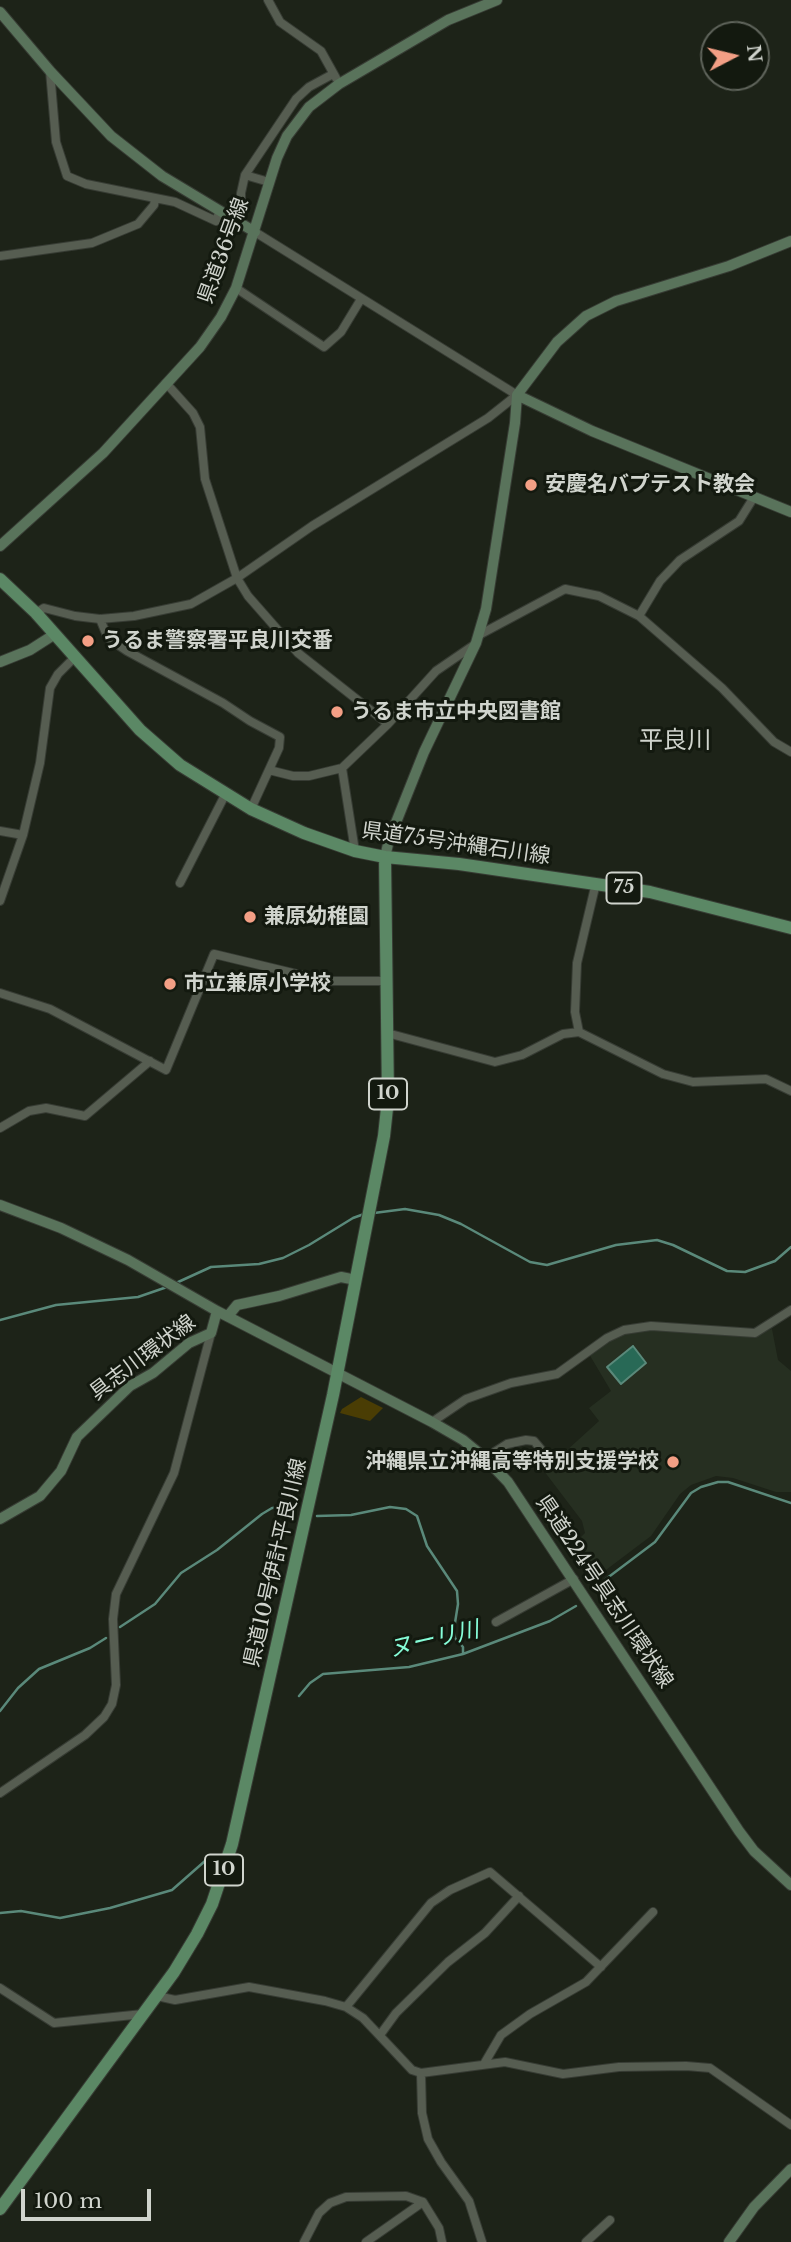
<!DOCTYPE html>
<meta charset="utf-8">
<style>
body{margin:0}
#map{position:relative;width:791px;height:2242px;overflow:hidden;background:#1d2318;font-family:"Libre Baskerville",serif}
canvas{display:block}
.north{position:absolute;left:700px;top:21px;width:70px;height:70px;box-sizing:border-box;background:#13190f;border:2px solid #5f645b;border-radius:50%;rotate:83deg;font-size:19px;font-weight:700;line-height:28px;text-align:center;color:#d0d4cd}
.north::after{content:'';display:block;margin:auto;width:24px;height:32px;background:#f39f85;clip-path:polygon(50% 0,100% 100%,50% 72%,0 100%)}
.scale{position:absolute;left:21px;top:2189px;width:130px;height:32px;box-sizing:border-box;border:4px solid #d0d4cd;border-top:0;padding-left:9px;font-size:21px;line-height:24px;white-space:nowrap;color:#d0d4cd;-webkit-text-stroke:5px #13190f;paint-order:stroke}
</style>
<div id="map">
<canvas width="791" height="2242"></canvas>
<div class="north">N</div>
<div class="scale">100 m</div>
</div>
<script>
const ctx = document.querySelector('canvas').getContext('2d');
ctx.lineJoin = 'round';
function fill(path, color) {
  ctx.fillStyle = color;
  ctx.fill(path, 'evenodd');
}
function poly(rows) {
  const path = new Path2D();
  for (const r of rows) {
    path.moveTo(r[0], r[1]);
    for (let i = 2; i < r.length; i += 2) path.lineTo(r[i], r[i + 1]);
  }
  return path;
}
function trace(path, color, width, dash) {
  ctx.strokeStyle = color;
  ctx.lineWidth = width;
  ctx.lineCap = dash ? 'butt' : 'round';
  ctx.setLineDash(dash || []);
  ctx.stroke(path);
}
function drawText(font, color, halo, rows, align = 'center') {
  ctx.font = font + ' "Libre Baskerville","Noto Sans JP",serif';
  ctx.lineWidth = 6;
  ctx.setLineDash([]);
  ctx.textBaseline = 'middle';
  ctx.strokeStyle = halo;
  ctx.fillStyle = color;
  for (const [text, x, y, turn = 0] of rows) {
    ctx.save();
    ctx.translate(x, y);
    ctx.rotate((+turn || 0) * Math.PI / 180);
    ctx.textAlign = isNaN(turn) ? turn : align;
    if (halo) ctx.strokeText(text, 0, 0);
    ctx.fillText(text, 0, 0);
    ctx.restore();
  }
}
const built = poly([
 [772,1329,778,1360,791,1371,791,1492,776,1492,733,1478,716,1476,691,1485,680,1494,651,1536,590,1582,569,1549,585,1533,582,1521,544,1471,599,1421,589,1408,611,1391,589,1354,607,1341,624,1333,651,1330,750,1336]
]);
const green = poly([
 [361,1397,383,1408,370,1421,340,1413,342,1409]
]);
const water = poly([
 [633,1346,646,1363,621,1384,607,1367,633,1346]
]);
const stream = poly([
 [374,1213,405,1209,439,1215,461,1224,530,1262,547,1265,616,1245,657,1240,673,1245,727,1271,745,1272,775,1261,791,1247],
 [176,1283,211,1267,259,1264,283,1258,309,1245,353,1218,364,1214],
 [0,1320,56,1305,138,1297,167,1287],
 [317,1516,351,1515,390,1507,406,1509,417,1516,427,1546,457,1591,458,1604,454,1629,455,1638,463,1647,463,1654],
 [594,1588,655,1542,691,1493,701,1487,718,1482,728,1482,791,1503],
 [120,1627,155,1604,181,1573,217,1550,262,1514,272,1508,288,1507,294,1509],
 [299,1696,310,1683,323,1674,409,1667,463,1654,550,1621,576,1606],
 [0,1711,18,1688,39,1669,90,1648,106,1638],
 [0,1913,21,1911,60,1918,110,1908,172,1890,205,1861]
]);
const street = poly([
 [268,0,280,22,321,51,336,78],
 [50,71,56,142,67,176,86,184,175,202,216,221,219,213],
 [245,175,269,182],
 [241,208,241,193,245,175,296,99,309,87,333,74],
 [0,256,92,243,138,224,154,205,155,199],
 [236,288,324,347,341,332,361,299],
 [166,383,193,413,200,427,205,479,237,578,248,596,298,653,388,724],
 [36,613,44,608,75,616,100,619,134,616,191,604,237,578,312,526,488,418,517,395,255,232],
 [639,616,660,581,680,560,739,521,754,497],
 [100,619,108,638,127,651,223,703,250,721,280,737,279,748,251,809],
 [479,635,565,589,599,596,639,616,722,688,774,742,791,752],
 [269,770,293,776,309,776,342,768],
 [0,831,23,835],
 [355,851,342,768,388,724,436,671,474,645],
 [180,883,225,795],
 [0,901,23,835,40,763,50,688,58,674,75,657],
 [0,993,50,1009,166,1070,214,954,326,981,387,981],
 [579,1032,575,1012,577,963,596,883],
 [387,1033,495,1062,522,1055,563,1034,579,1032,663,1074,693,1082,766,1079,791,1091],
 [0,1128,29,1111,46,1108,85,1116,150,1061],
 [432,1422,466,1399,511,1383,557,1374,607,1338,624,1330,651,1326,755,1333,791,1310],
 [485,1458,507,1444,526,1440,534,1441,545,1454],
 [496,1622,574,1579],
 [0,1793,85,1735,104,1717,112,1704,116,1685,113,1619,116,1594,174,1473,211,1333],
 [0,1988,54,2023,143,2014],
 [157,1996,175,2000,249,1987,325,2001,346,2007,363,2018,412,2070,421,2073,505,2062,563,2074,619,2067,686,2066,710,2068,791,2125],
 [346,2007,431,1903,450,1890,490,1872,601,1967],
 [380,2035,396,2013,448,1962,485,1933,519,1896],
 [484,2064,501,2035,530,2014,586,1982,653,1912],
 [421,2073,422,2113,428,2139,441,2162,469,2201,482,2242],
 [304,2242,319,2213,330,2203,346,2197,406,2196,423,2202,439,2228,442,2242],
 [366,2242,423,2202],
 [586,2242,610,2220]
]);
const secondary = poly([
 [0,12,50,71,111,136,162,176,255,232],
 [517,395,592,431,791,512],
 [0,546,103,453,200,347,221,317,236,288,277,158,287,136,309,107,339,84,448,20,497,0],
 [0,662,30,650,55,634],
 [385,857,389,840,424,752,476,643,486,609,515,423,517,395,557,342,586,316,616,301,729,266,791,241],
 [0,1205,61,1228,128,1260,217,1311,432,1422,463,1440,485,1458,508,1482,739,1831,754,1851,791,1885],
 [228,1316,237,1305,279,1296,341,1277,356,1280],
 [0,1519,40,1496,61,1471,77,1437,130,1386,153,1373,189,1343,211,1333,217,1311],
 [729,2242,754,2207,791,2169]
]);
const primary = poly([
 [0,579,36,613,140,730,180,765,251,809,304,833,355,851,385,857,459,864,650,892,791,928],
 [0,2209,174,1972,197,1934,212,1904,232,1844,333,1395,384,1136,388,1099,385,857]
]);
const markers = [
 [531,485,7,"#f39f85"],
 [88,641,7,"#f39f85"],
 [337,712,7,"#f39f85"],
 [250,917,7,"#f39f85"],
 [170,984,7,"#f39f85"],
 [673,1462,7,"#f39f85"]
];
const shields = [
 [624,888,35],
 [388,1094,38],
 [224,1870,38]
];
const shieldNames = [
 ["75",624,888],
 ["10",388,1094],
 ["10",224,1870]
];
const streetNames = [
 ["県道36号線",224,251,-70],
 ["県道75号沖縄石川線",456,844,8],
 ["具志川環状線",143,1358,-37],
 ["県道10号伊計平良川線",276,1563,-77],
 ["県道224号具志川環状線",604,1592,56]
];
const poiNames = [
 ["安慶名バプテスト教会",545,485],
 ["うるま警察署平良川交番",102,641],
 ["うるま市立中央図書館",351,712],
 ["兼原幼稚園",264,917],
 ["市立兼原小学校",184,984],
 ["沖縄県立沖縄高等特別支援学校",659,1462,"right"]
];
const waterNames = [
 ["ヌーリ川",434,1640,-13]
];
const quarterNames = [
 ["平良川",675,741]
];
fill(built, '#262f21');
fill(green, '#4a3d04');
fill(water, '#286956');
trace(water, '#5a897a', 2);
trace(stream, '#5a897a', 2.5);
trace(street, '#373c34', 10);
trace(secondary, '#373c34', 12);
trace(primary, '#373c34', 14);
trace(street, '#565d51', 8);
trace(secondary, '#59735b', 10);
trace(primary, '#5b8865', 12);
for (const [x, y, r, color] of markers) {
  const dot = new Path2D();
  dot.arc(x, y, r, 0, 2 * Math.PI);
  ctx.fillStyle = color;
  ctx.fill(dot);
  trace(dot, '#13190f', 2.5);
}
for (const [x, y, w] of shields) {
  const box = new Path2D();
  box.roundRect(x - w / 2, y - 15.5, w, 31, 5);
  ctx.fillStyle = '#13190f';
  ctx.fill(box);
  trace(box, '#d0d4cd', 2);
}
drawText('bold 19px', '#d0d4cd', null, shieldNames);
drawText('21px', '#d0d4cd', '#13190f', streetNames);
drawText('bold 21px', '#d0d4cd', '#13190f', poiNames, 'left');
drawText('italic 23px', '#86fdd8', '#13190f', waterNames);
drawText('24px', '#d0d4cd', '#13190f', quarterNames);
</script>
